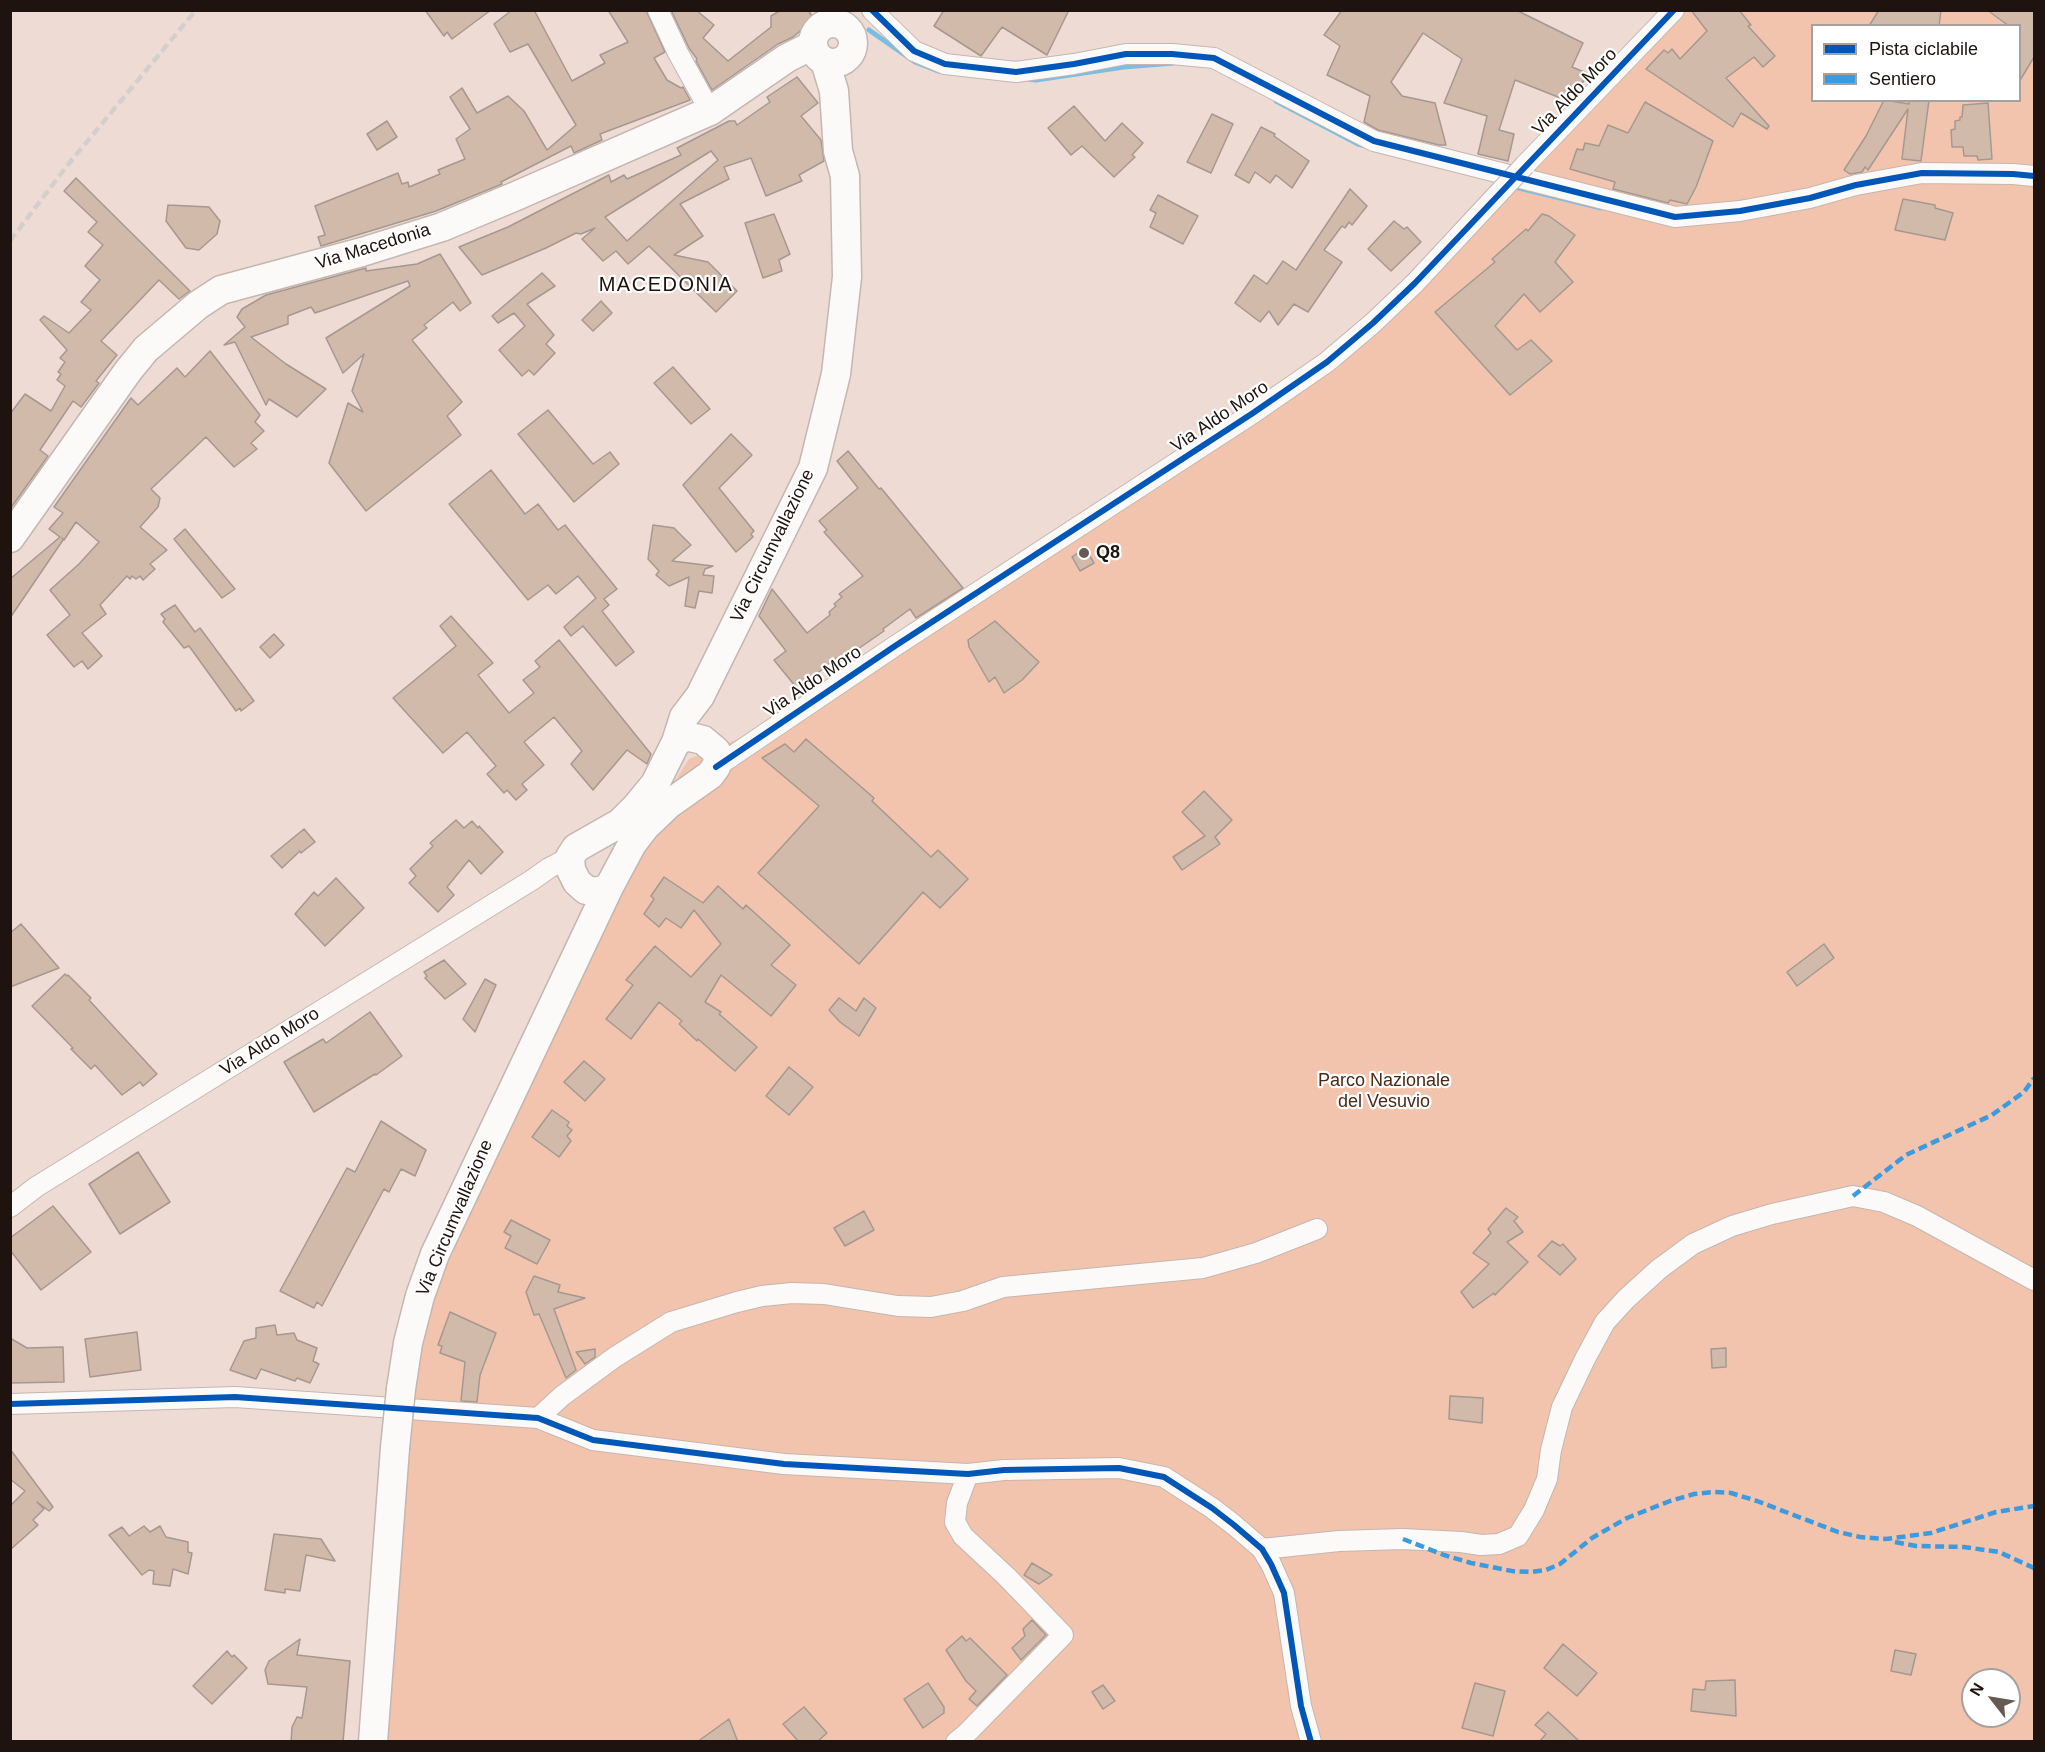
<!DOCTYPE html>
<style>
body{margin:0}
#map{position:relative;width:2045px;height:1752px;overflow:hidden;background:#eedcd4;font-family:Arial,sans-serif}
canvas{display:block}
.frame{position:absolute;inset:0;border:12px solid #1e130e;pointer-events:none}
.legend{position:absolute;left:1811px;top:24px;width:210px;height:78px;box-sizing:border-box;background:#fff;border:2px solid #a5a19f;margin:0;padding:8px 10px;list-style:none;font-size:18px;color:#1e130e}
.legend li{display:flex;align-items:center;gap:12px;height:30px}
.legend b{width:30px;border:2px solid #a5a19f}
.north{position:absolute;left:1961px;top:1668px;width:60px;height:60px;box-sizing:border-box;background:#fff;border:2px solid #a5a19f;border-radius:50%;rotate:301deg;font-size:16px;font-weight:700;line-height:24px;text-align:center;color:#1e130e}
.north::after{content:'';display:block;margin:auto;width:21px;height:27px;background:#675953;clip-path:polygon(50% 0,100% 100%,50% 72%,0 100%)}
</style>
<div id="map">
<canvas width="2045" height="1752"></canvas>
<div class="frame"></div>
<ul class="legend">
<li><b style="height:8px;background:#0057b8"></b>Pista ciclabile</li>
<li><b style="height:8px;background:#3c9ade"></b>Sentiero</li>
</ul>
<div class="north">N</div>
</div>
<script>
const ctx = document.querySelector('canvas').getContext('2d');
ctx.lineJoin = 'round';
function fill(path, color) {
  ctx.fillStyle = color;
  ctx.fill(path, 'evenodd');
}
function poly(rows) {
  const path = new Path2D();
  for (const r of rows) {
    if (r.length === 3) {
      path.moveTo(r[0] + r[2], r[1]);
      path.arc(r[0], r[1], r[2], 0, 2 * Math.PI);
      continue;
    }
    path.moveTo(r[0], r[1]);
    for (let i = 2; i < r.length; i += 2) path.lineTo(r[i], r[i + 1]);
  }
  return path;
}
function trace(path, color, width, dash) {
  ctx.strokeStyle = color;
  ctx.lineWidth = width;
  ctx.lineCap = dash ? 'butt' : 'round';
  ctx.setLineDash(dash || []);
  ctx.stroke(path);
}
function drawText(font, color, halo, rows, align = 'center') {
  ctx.font = font + ' Arial,sans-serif';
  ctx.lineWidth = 4.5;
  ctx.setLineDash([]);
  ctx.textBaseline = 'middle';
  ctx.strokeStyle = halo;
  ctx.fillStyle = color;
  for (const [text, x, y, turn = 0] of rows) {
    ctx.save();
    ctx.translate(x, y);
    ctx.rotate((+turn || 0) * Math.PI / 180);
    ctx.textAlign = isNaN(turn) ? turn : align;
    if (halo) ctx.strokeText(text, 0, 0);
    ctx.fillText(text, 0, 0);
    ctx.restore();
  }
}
const green = poly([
 [1664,11,2034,11,2034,1741,360,1742,369,1597,390,1409,409,1309,620,865,689,759,757,731,1126,483,1315,363,1445,241],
 [1812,26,2020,26,2020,100,1812,100],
 [1973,1680,2009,1680,2009,1716,1973,1716]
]);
const stream = poly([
 [869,30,915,62,938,71],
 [1028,79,1036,80,1124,67,1174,63],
 [1276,101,1358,144,1366,146],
 [1511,186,1601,208]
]);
const building = poly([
 [425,10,491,10,452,39,447,32,444,36,425,10],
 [512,10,534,10,572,81,605,63,600,55,628,42,608,10,646,10,665,52,654,58,667,80,681,88,683,87,690,100,600,134,602,140,574,153,571,146,501,182,502,184,436,211,321,246,318,237,325,235,315,206,398,173,402,184,408,182,409,187,440,174,438,170,465,159,456,139,470,129,450,97,462,88,477,113,508,96,524,111,547,150,576,125,528,44,510,52,494,24,512,10],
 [671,10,696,10,714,25,703,38,728,61,771,27,771,16,781,10,808,10,814,19,793,37,778,44,712,90,696,61,697,59,689,48,671,10],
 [944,10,1069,10,1047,55,1002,27,981,56,934,26,944,10],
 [1342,10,1516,10,1583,43,1572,67,1589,74,1577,90,1569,86,1563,99,1515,80,1499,130,1514,134,1508,161,1478,154,1487,116,1444,103,1462,59,1423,33,1391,82,1402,96,1435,103,1446,145,1439,145,1378,130,1364,122,1370,96,1327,75,1340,46,1324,35,1342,10],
 [1691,10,1739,10,1751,25,1748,26,1775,56,1763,67,1754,57,1726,78,1769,126,1767,129,1741,113,1733,127,1646,69,1664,50,1668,53,1672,49,1680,59,1707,31,1691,10],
 [1879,10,1941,10,1939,26,1869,26,1879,10],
 [1987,10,2034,10,2034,57,2019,82,2019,26,2009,26,1987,10],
 [797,77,818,103,801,116,821,140,824,161,799,175,802,181,766,196,751,158,724,167,729,179,680,204,703,236,674,255,708,262,737,291,716,312,649,246,628,264,616,251,603,261,582,239,595,228,581,234,576,233,546,248,482,275,459,247,508,227,609,175,611,182,624,175,627,179,681,155,677,148,729,121,735,121,737,125,770,102,767,97,797,77],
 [711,151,718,160,627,241,605,217,711,151],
 [1884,100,1909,104,1909,100,1929,100,1921,161,1902,159,1908,109,1868,170,1865,167,1862,172,1850,174,1844,170,1866,136,1884,100],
 [1645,102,1713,141,1696,187,1687,204,1670,200,1668,203,1613,189,1615,182,1570,169,1577,149,1583,150,1585,143,1599,146,1608,125,1628,133,1645,102],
 [1988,103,1992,159,1978,160,1977,156,1964,156,1963,147,1952,147,1951,130,1955,129,1955,121,1960,120,1960,117,1962,117,1963,105,1988,103],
 [1074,106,1105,141,1122,123,1143,143,1132,155,1135,157,1114,177,1082,146,1071,155,1048,128,1074,106],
 [1212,114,1233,124,1211,173,1187,162,1212,114],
 [387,121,397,137,377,150,367,134,387,121],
 [1261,127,1275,134,1274,136,1309,161,1292,188,1276,175,1270,183,1255,172,1249,183,1235,175,1261,127],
 [76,178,190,291,179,299,159,280,101,341,117,355,96,381,99,383,81,407,73,401,40,450,48,456,10,509,10,414,25,394,51,411,65,386,57,380,61,374,58,372,65,362,60,358,67,350,40,320,44,316,69,333,91,310,81,302,100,280,85,266,103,245,88,232,97,222,64,191,76,178],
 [1350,189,1367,206,1352,225,1349,222,1345,228,1342,226,1324,250,1342,262,1308,312,1294,304,1278,325,1269,311,1260,322,1235,303,1254,275,1267,284,1283,261,1296,270,1350,189],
 [1158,195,1198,216,1183,244,1150,227,1156,213,1150,210,1158,195],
 [1903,199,1935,205,1935,208,1953,213,1945,240,1895,230,1903,199],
 [168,205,209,207,220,221,217,234,199,250,186,248,166,221,168,205],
 [774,214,790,254,779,260,782,271,763,278,745,223,774,214],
 [1542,214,1549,216,1575,235,1555,262,1573,282,1540,312,1524,294,1495,326,1517,350,1531,340,1552,361,1510,395,1435,312,1495,262,1492,259,1526,229,1528,231,1542,214],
 [1394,221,1404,229,1407,227,1421,242,1391,271,1368,249,1394,221],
 [440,254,471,303,460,311,453,302,424,325,427,328,412,340,462,402,447,416,461,435,366,511,329,463,348,403,363,412,352,391,364,354,343,373,326,338,410,286,408,281,315,313,311,307,288,316,288,324,251,337,286,364,326,389,297,417,269,399,266,405,235,342,224,345,245,327,237,317,242,309,266,295,366,268,366,271,417,264,440,254],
 [542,273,555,286,527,304,554,335,546,344,555,353,534,375,529,370,522,376,499,350,525,326,514,313,498,323,492,316,542,273],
 [601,301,612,313,593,331,582,320,601,301],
 [210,351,260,415,255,422,264,431,251,443,257,449,234,467,206,437,151,489,160,498,158,507,140,527,167,550,150,564,155,569,143,580,140,576,136,579,132,576,130,579,127,576,100,605,106,614,82,633,102,656,88,669,82,661,74,667,47,635,70,615,50,590,79,564,99,542,76,522,64,540,62,538,63,540,10,618,10,579,60,537,49,529,63,513,54,507,131,398,138,405,177,368,185,377,210,351],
 [673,367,710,409,691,424,654,383,673,367],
 [548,410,593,464,610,452,619,464,574,502,518,434,548,410],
 [731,434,752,455,719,488,754,531,751,534,753,537,736,552,683,485,731,434],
 [848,451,879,489,881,488,963,588,916,618,910,609,883,629,884,631,839,662,836,658,814,676,816,680,800,692,774,660,786,651,759,616,772,589,807,633,830,615,829,612,836,606,834,604,842,597,839,594,863,576,824,532,827,530,819,521,858,488,837,461,848,451],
 [491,470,525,514,538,504,558,530,565,525,617,589,604,599,609,605,602,611,634,652,616,666,583,626,571,636,564,627,596,598,578,576,556,594,548,585,528,600,449,504,491,470],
 [653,525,674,528,691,545,672,561,713,566,705,569,703,575,714,576,712,593,699,591,695,608,685,606,689,577,669,586,656,575,659,571,648,559,653,525],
 [185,529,235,589,222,598,174,539,185,529],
 [1085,548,1094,563,1080,571,1072,557,1085,548],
 [175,605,195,632,200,628,254,701,241,711,240,708,236,711,189,646,184,648,163,622,165,619,161,614,175,605],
 [451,616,493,663,478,675,509,713,534,693,523,680,540,667,535,661,559,640,651,754,647,764,627,750,593,790,571,764,582,751,554,717,524,742,544,765,522,784,527,790,516,800,507,790,504,793,487,774,496,766,467,732,443,753,393,698,456,646,440,626,451,616],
 [995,621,1039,662,1022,680,1004,693,995,677,989,682,969,647,968,640,995,621],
 [274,634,284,645,270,658,260,647,274,634],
 [806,739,874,798,872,801,931,857,938,850,968,879,940,908,923,892,859,964,758,873,819,806,762,758,785,744,794,752,806,739],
 [1204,791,1232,820,1215,837,1220,844,1182,870,1173,857,1205,836,1182,812,1204,791],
 [456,820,464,828,472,821,478,828,479,826,503,852,481,874,469,860,447,887,454,895,438,912,409,883,416,876,410,869,433,846,430,843,456,820],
 [304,829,315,842,301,853,300,851,282,868,271,856,304,829],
 [664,877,703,903,718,886,743,909,746,905,790,945,771,965,796,985,771,1016,721,975,705,1002,721,1012,719,1014,757,1047,735,1071,698,1039,697,1041,679,1024,682,1021,659,1002,631,1039,606,1019,633,985,626,980,655,946,691,977,721,944,694,910,681,928,666,918,659,927,644,914,654,899,651,896,664,877],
 [336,878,364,908,325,946,295,914,314,892,318,896,336,878],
 [21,924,59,968,10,987,10,933,21,924],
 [1824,944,1834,958,1797,986,1787,972,1824,944],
 [444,960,466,984,445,999,425,978,427,976,424,972,444,960],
 [65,974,67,976,68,975,91,998,89,1000,157,1074,143,1086,140,1082,122,1095,95,1065,91,1069,71,1049,73,1048,32,1006,65,974],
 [485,979,496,985,475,1032,463,1019,485,979],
 [839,998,856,1011,864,998,876,1008,859,1036,840,1022,829,1010,839,998],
 [370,1012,402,1056,376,1075,375,1074,314,1112,284,1062,323,1039,326,1043,370,1012],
 [584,1061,605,1079,585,1101,564,1082,584,1061],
 [789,1067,813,1087,789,1115,766,1096,789,1067],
 [552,1110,569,1122,567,1126,572,1130,567,1136,571,1141,559,1157,532,1137,552,1110],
 [381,1121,426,1150,415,1176,401,1169,389,1192,384,1189,322,1306,317,1302,314,1308,280,1291,347,1168,355,1172,381,1121],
 [138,1152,170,1202,120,1234,89,1184,138,1152],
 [53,1206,91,1252,41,1290,10,1250,10,1238,53,1206],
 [1506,1208,1518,1217,1514,1221,1523,1232,1507,1242,1528,1262,1495,1295,1494,1293,1473,1308,1461,1292,1489,1264,1473,1253,1491,1233,1488,1229,1506,1208],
 [864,1211,874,1230,845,1246,834,1228,864,1211],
 [511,1220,550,1240,537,1264,505,1248,511,1236,504,1232,511,1220],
 [1552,1241,1560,1246,1563,1244,1576,1259,1560,1275,1538,1256,1552,1241],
 [534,1276,560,1285,558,1292,585,1298,554,1309,576,1370,566,1378,539,1314,534,1315,526,1292,534,1276],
 [450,1312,496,1333,480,1375,477,1402,461,1401,465,1362,440,1353,442,1346,438,1345,450,1312],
 [275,1325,277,1335,294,1333,297,1340,317,1348,313,1361,319,1364,310,1383,297,1378,295,1381,261,1369,256,1379,230,1370,244,1341,256,1338,256,1328,275,1325],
 [137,1332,141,1370,90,1377,85,1339,137,1332],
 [10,1338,27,1348,63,1347,64,1382,10,1383,10,1338],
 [1726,1348,1726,1367,1712,1368,1711,1349,1726,1348],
 [595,1349,595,1357,585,1364,576,1352,595,1349],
 [1450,1396,1483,1398,1482,1423,1449,1419,1450,1396],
 [10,1449,53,1507,49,1511,37,1502,44,1509,33,1520,38,1525,10,1550,10,1506,25,1491,10,1479,10,1449],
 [144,1526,150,1532,160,1526,166,1537,188,1542,188,1552,192,1553,188,1574,173,1569,170,1586,153,1584,154,1571,149,1570,142,1575,109,1535,122,1527,129,1536,144,1526],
 [274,1534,321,1539,335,1561,306,1555,300,1591,285,1589,285,1593,265,1590,274,1534],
 [1032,1563,1052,1575,1039,1584,1024,1575,1032,1563],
 [1032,1620,1046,1635,1021,1660,1012,1648,1025,1636,1023,1629,1032,1620],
 [962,1636,966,1641,970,1638,1007,1675,977,1706,969,1699,976,1691,966,1681,946,1650,962,1636],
 [300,1639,297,1655,350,1661,343,1742,291,1742,292,1727,297,1717,302,1718,307,1687,268,1684,265,1670,269,1661,300,1639],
 [1563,1644,1597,1673,1577,1696,1544,1668,1563,1644],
 [1895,1650,1916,1654,1911,1675,1891,1671,1895,1650],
 [227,1651,232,1657,234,1655,247,1668,212,1704,193,1686,227,1651],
 [1735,1680,1736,1716,1691,1711,1693,1689,1705,1690,1706,1681,1735,1680],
 [928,1683,944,1707,944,1713,923,1728,904,1699,928,1683],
 [1475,1683,1505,1691,1493,1736,1462,1728,1475,1683],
 [1103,1685,1115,1701,1103,1709,1092,1692,1103,1685],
 [804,1707,827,1733,817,1742,799,1742,783,1724,804,1707],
 [1548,1712,1559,1722,1580,1742,1539,1742,1546,1734,1535,1725,1548,1712],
 [729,1719,738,1742,697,1742,729,1719]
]);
const street = poly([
 [658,10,678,53,710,111],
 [872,10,914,51,945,64,1016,72,1074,64,1126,54,1172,54,1214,58,1374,141,1675,217,1740,211,1810,198,1856,185,1922,173,2013,174,2034,176],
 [1525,165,1674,10],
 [716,767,895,646,1253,413,1327,362,1373,323,1415,283,1497,195],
 [10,1207,36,1187,532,880,549,868,570,857],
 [10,1404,235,1397,538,1418,593,1440,784,1464,968,1474,1004,1470,1119,1468,1164,1477,1212,1508,1234,1525,1262,1549,1271,1564,1284,1593,1301,1706,1311,1742],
 [538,1418,562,1396,615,1357,671,1322,737,1302,762,1296,792,1293,824,1294,898,1306,931,1307,963,1301,1003,1287,1203,1268,1256,1253,1317,1229],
 [1262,1549,1339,1541,1403,1539,1461,1542,1481,1545,1499,1544,1518,1536,1534,1510,1547,1479,1551,1450,1562,1407,1585,1359,1605,1322,1626,1299,1659,1269,1693,1244,1732,1226,1772,1214,1853,1196,1884,1202,1917,1216,2034,1280],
 [956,1742,966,1734,1063,1635,1007,1577,963,1536,955,1522,957,1503,968,1474]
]);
const secondary = poly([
 [833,43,20],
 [10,538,128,371,146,349,198,305,221,290,362,252,442,227,516,196,710,111,787,58,813,45],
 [690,737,703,740,716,751,718,759,716,767,710,775,669,804,645,827,632,844,609,887,598,892,586,890,577,882,571,870,570,857,576,848,620,823,636,807,655,784,676,742,683,738,690,737],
 [676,742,684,717,700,696,813,468,836,374,847,277,845,176,838,151,834,91,825,61],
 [401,1389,408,1343,420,1296,435,1254,609,887],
 [373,1742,395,1448]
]);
const rail = poly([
 [10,241,66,167,196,10]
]);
const streetBridge = poly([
 [1497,195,1525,165]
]);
const secondaryBridge = poly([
 [395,1448,401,1389]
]);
const quiet = poly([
 [1853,1196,1906,1155,1992,1115,2024,1092,2034,1078],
 [1403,1539,1444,1555,1471,1563,1512,1571,1531,1572,1546,1570,1560,1564,1592,1538,1627,1518,1670,1501,1694,1494,1714,1492,1731,1493,1757,1501,1838,1532,1860,1537,1886,1539,1931,1533,1996,1512,2034,1506],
 [1895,1542,1916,1546,1964,1547,1999,1552,2034,1568]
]);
const cycleway = poly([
 [872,10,914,51,945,64,1016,72,1074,64,1126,54,1172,54,1214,58,1374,141,1675,217,1740,211,1810,198,1856,185,1922,173,2013,174,2034,176],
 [716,767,895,646,1253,413,1327,362,1373,323,1415,283,1674,10],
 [10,1404,235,1397,538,1418,593,1440,784,1464,968,1474,1004,1470,1119,1468,1164,1477,1212,1508,1234,1525,1262,1549,1271,1564,1284,1593,1301,1706,1311,1742]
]);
const markers = [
 [1084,553,6,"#675953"]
];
const streetNames = [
 ["Via Aldo Moro",1575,92,-46],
 ["Via Macedonia",373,247,-17],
 ["Via Aldo Moro",1220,417,-34],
 ["Via Circumvallazione",773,546,-64],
 ["Via Aldo Moro",813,682,-34],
 ["Via Aldo Moro",270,1042,-32],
 ["Via Circumvallazione",455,1218,-67]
];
const poiNames = [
 ["Q8",1096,553]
];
const parkNames = [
 ["Parco Nazionale",1384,1081],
 ["del Vesuvio",1384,1102]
];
const neighbourhoodNames = [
 ["MACEDONIA",666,285]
];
fill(green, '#f3c4ad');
trace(stream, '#79bfe2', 5);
fill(building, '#d1baaa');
trace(building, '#a59891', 1.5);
trace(street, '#c4b6b0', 22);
trace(secondary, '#c4b6b0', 31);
trace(street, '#fcfaf9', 20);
trace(secondary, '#fcfaf9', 28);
trace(rail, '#d4cfcd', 4.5, [9, 4.5]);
trace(streetBridge, '#c4b6b0', 22, []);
trace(secondaryBridge, '#c4b6b0', 31, []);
trace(streetBridge, '#fcfaf9', 20);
trace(secondaryBridge, '#fcfaf9', 28);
trace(quiet, '#3c9ade', 4.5, [9, 4.5]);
trace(cycleway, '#0057b8', 6);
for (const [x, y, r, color] of markers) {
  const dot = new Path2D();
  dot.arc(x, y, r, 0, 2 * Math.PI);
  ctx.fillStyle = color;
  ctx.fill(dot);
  trace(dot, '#fff', 2);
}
drawText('18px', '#1e130e', '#fff', streetNames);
drawText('bold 18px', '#1e130e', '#fff', poiNames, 'left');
drawText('18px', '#4c2815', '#fff', parkNames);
ctx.letterSpacing = '1.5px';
drawText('20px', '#1e130e', '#fff', neighbourhoodNames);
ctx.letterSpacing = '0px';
</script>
